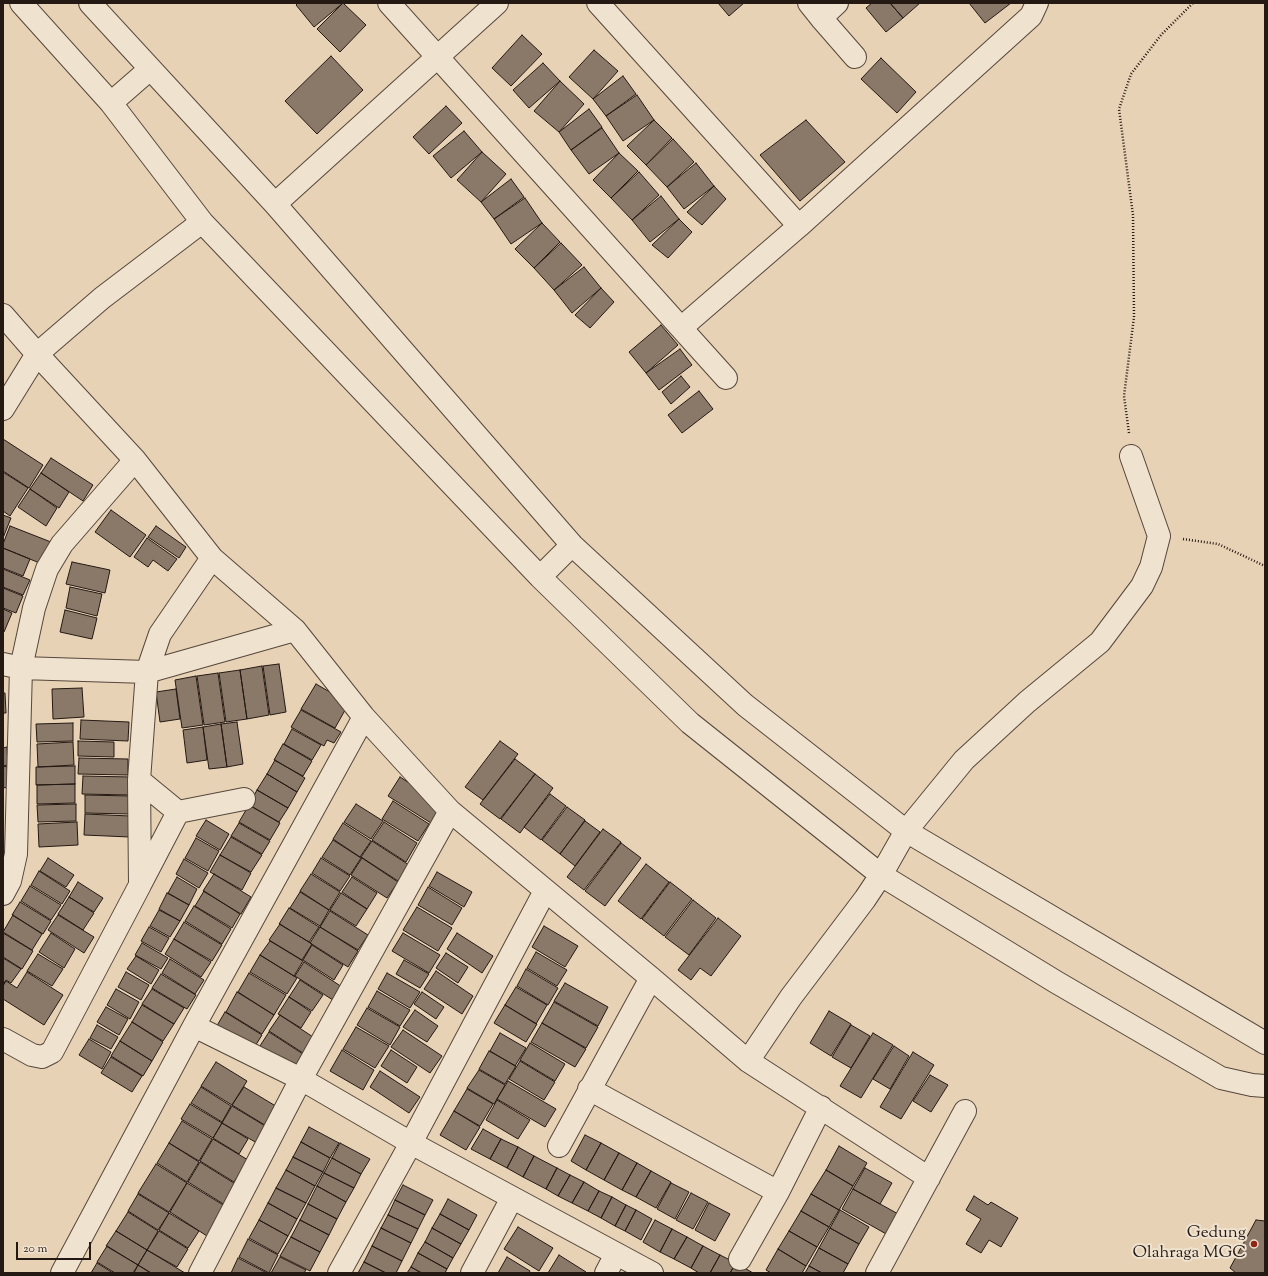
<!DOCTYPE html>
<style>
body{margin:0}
#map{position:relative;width:1268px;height:1276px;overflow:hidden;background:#e7d2b5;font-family:"Sorts Mill Goudy",serif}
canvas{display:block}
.frame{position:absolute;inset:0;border:4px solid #251914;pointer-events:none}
.scale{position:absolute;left:16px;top:1242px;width:75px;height:18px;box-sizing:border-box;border:2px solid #251914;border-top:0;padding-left:5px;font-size:12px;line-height:14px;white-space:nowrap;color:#251914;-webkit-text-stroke:3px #efe2cf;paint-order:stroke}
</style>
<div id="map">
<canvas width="1268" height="1276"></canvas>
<div class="frame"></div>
<div class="scale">20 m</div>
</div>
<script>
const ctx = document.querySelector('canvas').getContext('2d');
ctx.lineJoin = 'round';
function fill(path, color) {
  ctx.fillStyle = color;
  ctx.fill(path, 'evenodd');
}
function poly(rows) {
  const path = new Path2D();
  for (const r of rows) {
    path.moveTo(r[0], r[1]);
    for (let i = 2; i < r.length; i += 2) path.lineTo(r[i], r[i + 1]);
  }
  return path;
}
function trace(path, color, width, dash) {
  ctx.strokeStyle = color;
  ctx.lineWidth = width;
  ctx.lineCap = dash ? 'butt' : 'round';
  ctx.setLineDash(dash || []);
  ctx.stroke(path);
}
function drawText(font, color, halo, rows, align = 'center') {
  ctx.font = font + ' "Sorts Mill Goudy",serif';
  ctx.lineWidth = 4;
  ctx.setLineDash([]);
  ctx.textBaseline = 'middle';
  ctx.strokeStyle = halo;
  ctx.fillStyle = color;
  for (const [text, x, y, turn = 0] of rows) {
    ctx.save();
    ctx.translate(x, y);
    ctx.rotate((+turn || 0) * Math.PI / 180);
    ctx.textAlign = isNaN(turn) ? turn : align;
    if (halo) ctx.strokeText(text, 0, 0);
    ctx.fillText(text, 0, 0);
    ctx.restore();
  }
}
const building = poly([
 [298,3,343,3,314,27,296,5,298,3],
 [343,3,366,25,340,52,317,29,343,3],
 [718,3,744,3,729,16,718,3],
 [872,3,890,3,903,18,886,32,866,8,872,3],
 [890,3,920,3,903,18,890,3],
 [969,3,1011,3,985,23,969,3],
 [522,35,542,54,511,86,492,68,522,35],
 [594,50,618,71,593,99,569,77,594,50],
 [331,56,363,90,317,134,285,101,331,56],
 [881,58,916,92,897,113,861,79,881,58],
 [543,63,560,81,529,108,513,90,543,63],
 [623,76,636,94,606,116,593,99,623,76],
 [560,81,584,104,559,132,534,111,560,81],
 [637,95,654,120,623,141,606,116,637,95],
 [446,106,462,123,429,154,413,137,446,106],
 [589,109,602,127,571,150,559,132,589,109],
 [654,120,672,138,646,165,627,146,654,120],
 [806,120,845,162,800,201,760,155,806,120],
 [602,128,619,153,589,174,571,150,602,128],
 [464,131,482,152,451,178,433,156,464,131],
 [673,139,694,162,667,187,646,165,673,139],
 [482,152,506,174,481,202,457,180,482,152],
 [619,153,638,171,611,198,593,180,619,153],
 [696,163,714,186,684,209,667,187,696,163],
 [639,172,659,195,632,220,611,198,639,172],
 [511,179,524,197,494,219,481,202,511,179],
 [714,186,726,199,702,225,687,212,714,186],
 [661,196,679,219,650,242,632,220,661,196],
 [525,198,542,223,511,244,494,219,525,198],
 [679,219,692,232,668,258,652,245,679,219],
 [542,223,560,242,534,268,515,249,542,223],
 [561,243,582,265,554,290,534,268,561,243],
 [584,267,601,288,572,313,554,290,584,267],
 [601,288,614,302,590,328,575,315,601,288],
 [661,325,678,345,646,373,629,352,661,325],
 [680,349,692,365,659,390,646,373,680,349],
 [681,376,690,387,671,404,662,392,681,376],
 [699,391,713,409,682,433,668,415,699,391],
 [3,439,43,465,29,488,3,471,3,439],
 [51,458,93,485,83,501,41,473,51,458],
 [3,472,28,488,10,516,3,511,3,472],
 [41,473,69,492,59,508,30,489,41,473],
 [30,489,57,508,46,526,18,507,30,489],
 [111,510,146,535,130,557,95,532,111,510],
 [3,515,11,518,3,538,3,515],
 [10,526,51,542,42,564,3,548,3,544,10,526],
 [156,526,186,547,179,558,148,537,156,526],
 [147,538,177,559,168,571,153,560,148,567,134,557,147,538],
 [3,548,30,559,23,576,3,568,3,548],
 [72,562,110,570,105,593,66,584,72,562],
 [3,569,30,580,23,595,3,587,3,569],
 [70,587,102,594,97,616,66,608,70,587],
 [3,588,23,596,16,613,3,608,3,588],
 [3,609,12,613,4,632,3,632,3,609],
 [65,610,97,618,92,639,60,632,65,610],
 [279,664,286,712,270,715,263,666,279,664],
 [262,666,269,715,247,719,240,670,262,666],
 [240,670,247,719,226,722,219,673,240,670],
 [218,673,225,722,204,725,197,676,218,673],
 [196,676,203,725,182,728,175,680,196,676],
 [316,684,349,703,335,728,301,709,316,684],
 [82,688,84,717,53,719,52,689,82,688],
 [176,689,180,719,160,722,156,692,176,689],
 [3,693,5,693,6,713,3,713,3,693],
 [301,710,341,732,334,743,327,740,324,746,291,727,301,710],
 [81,720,129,722,128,741,80,739,81,720],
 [237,722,243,764,227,767,221,724,237,722],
 [73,723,73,741,37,742,36,724,73,723],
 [221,724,227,767,209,769,203,727,221,724],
 [203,727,207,760,187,763,183,730,203,727],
 [292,729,321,745,312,760,284,744,292,729],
 [78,741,114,742,114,757,78,756,78,741],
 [500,741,518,754,483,800,465,787,500,741],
 [73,742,74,765,38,767,37,744,73,742],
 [283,744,312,761,303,776,274,760,283,744],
 [7,747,8,765,3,766,3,748,7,747],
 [79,758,128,759,128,775,78,774,79,758],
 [515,759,535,774,500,819,480,804,515,759],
 [275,760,305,778,297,792,267,774,275,760],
 [7,766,9,787,3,788,3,767,7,766],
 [75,766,75,784,36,785,36,767,75,766],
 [267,774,297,792,288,808,257,790,267,774],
 [535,774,553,788,520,833,501,819,535,774],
 [83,776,131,777,130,795,82,794,83,776],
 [400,777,442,804,431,823,388,796,400,777],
 [75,784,75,803,37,804,37,785,75,784],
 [257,790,288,808,279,822,249,805,257,790],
 [550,794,566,806,541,840,524,827,550,794],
 [85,795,131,796,130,814,85,813,85,795],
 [393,801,429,824,418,841,382,819,393,801],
 [76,804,76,821,38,822,37,805,76,804],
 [356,804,383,821,371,839,344,822,356,804],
 [249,805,280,823,270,840,239,822,249,805],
 [567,807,585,820,560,854,542,840,567,807],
 [85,814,130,816,130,837,84,835,85,814],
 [206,820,229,834,220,850,196,836,206,820],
 [585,821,600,832,575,866,560,854,585,821],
 [77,822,78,845,39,847,38,824,77,822],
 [384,822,417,843,406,862,372,840,384,822],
 [239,823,270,841,262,854,231,836,239,823],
 [343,823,371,841,360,857,333,839,343,823],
 [603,829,621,842,584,890,567,877,603,829],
 [231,837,262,855,251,872,220,855,231,837],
 [196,838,219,851,208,871,185,858,196,838],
 [333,840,361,858,350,875,322,857,333,840],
 [372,841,409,865,398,881,361,857,372,841],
 [621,843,641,858,605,906,585,891,621,843],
 [220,855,251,873,242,890,210,872,220,855],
 [48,858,74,875,66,887,40,871,48,858],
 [321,858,350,876,340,891,312,873,321,858],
 [362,858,398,882,387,898,351,875,362,858],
 [184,859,208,873,199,888,176,874,184,859],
 [646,864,669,882,641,919,618,901,646,864],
 [39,871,70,891,62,904,31,885,39,871],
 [437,872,472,892,464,907,429,886,437,872],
 [214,874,251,897,241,914,203,891,214,874],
 [311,874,340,892,329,910,300,891,311,874],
 [177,877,197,889,189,905,168,893,177,877],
 [352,877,377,893,367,909,342,892,352,877],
 [78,882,103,898,94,912,69,897,78,882],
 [670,882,692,899,664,936,642,919,670,882],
 [30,886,61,905,51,920,21,901,30,886],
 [428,887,462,908,452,925,418,905,428,887],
 [204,891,240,914,232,928,195,906,204,891],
 [300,892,329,910,320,926,290,908,300,892],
 [167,893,189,905,180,921,159,909,167,893],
 [341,893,367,909,356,926,330,910,341,893],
 [69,897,94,913,83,930,58,914,69,897],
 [693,900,716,918,689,955,665,937,693,900],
 [20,902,51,921,43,934,12,915,20,902],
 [194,906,231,929,222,944,185,921,194,906],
 [417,907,452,928,438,951,403,930,417,907],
 [289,908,319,927,309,942,279,924,289,908],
 [159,910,180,921,170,937,150,926,159,910],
 [330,911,368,935,358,950,320,927,330,911],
 [13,915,42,934,32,950,3,932,13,915],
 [58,915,94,937,84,953,48,930,58,915],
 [718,918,741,936,711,976,700,968,691,980,678,970,718,918],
 [184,922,222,945,212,961,174,939,184,922],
 [280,924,312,944,302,960,269,940,280,924],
 [544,926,578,946,565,967,532,947,544,926],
 [149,927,169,938,161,952,141,941,149,927],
 [320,927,358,951,348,967,310,943,320,927],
 [3,933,33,951,22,969,3,957,3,933],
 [51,933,75,949,64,968,39,952,51,933],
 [403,933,440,955,429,973,392,951,403,933],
 [457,933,493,956,482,973,447,949,457,933],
 [174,939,211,962,201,977,165,954,174,939],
 [270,941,303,961,294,976,260,955,270,941],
 [142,943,168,958,161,969,135,955,142,943],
 [312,945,343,965,334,980,303,960,312,945],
 [536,952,567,970,557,986,527,968,536,952],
 [446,953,468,967,458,983,436,968,446,953],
 [38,954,63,969,52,986,27,971,38,954],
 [260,955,297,978,287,994,250,972,260,955],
 [136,956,159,970,151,984,127,969,136,956],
 [3,958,21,969,11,983,6,980,3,985,3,958],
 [170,959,204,980,195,994,162,973,170,959],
 [404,960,429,974,420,988,396,974,404,960],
 [304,962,342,987,333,1000,295,976,304,962],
 [526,969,558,988,548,1005,517,986,526,969],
 [436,971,473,996,462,1014,424,989,436,971],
 [27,972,63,995,44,1025,3,999,3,986,6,981,17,988,27,972],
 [126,972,149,985,141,1000,118,987,126,972],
 [249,973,286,995,274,1015,238,992,249,973],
 [387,973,420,992,410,1008,378,989,387,973],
 [161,974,196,995,187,1009,152,988,161,974],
 [300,980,323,995,312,1011,289,997,300,980],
 [565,983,608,1007,598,1026,554,1001,565,983],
 [516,987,547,1005,536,1024,505,1005,516,987],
 [116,989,139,1002,130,1019,107,1005,116,989],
 [152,989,184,1008,174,1024,142,1004,152,989],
 [377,991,410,1010,400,1026,368,1007,377,991],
 [237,992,274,1015,262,1034,226,1012,237,992],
 [422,992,444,1007,436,1019,414,1004,422,992],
 [289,997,311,1012,301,1028,278,1014,289,997],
 [554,1002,598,1027,586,1048,542,1023,554,1002],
 [142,1005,174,1024,163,1041,132,1022,142,1005],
 [505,1005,537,1024,526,1042,494,1023,505,1005],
 [106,1007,128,1019,119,1035,97,1022,106,1007],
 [367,1008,400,1027,390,1045,357,1025,367,1008],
 [415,1010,438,1026,427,1042,403,1027,415,1010],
 [829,1011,851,1024,831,1056,810,1043,829,1011],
 [225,1012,262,1035,252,1051,215,1029,225,1012],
 [280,1015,313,1037,303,1053,269,1031,280,1015],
 [132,1022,163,1042,152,1061,120,1041,132,1022],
 [542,1023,586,1049,575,1067,531,1042,542,1023],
 [97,1025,118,1037,111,1049,90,1038,97,1025],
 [851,1025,870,1036,851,1068,832,1057,851,1025],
 [356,1027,389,1046,375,1068,343,1049,356,1027],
 [403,1030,442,1056,430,1073,391,1047,403,1030],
 [269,1032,303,1054,292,1071,258,1049,269,1032],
 [500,1033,526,1048,515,1066,490,1051,500,1033],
 [873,1033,893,1045,861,1098,840,1086,873,1033],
 [89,1039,111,1052,102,1069,79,1055,89,1039],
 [120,1041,152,1061,143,1076,111,1056,120,1041],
 [530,1043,565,1064,555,1081,520,1060,530,1043],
 [894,1046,909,1056,890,1089,873,1079,894,1046],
 [342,1050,374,1070,363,1090,330,1071,342,1050],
 [391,1050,417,1067,407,1083,381,1066,391,1050],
 [489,1051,516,1066,505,1084,479,1069,489,1051],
 [913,1052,934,1065,901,1119,880,1107,913,1052],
 [111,1057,142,1076,132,1092,101,1073,111,1057],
 [520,1061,555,1082,544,1100,509,1079,520,1061],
 [216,1062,247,1081,232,1105,201,1086,216,1062],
 [479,1070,505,1085,494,1104,467,1088,479,1070],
 [380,1071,420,1097,409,1113,370,1087,380,1071],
 [930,1075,948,1085,931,1112,913,1101,930,1075],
 [508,1081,556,1109,545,1127,497,1099,508,1081],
 [201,1087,231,1106,222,1122,191,1103,201,1087],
 [244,1087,279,1108,268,1127,232,1105,244,1087],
 [467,1089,493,1104,480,1126,454,1111,467,1089],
 [497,1100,530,1120,518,1139,486,1120,497,1100],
 [190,1104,222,1123,213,1138,181,1119,190,1104],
 [232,1106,267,1127,257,1143,222,1123,232,1106],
 [454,1111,480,1127,466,1150,440,1135,454,1111],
 [182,1121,212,1139,199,1161,169,1143,182,1121],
 [222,1123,248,1139,239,1154,213,1138,222,1123],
 [309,1127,339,1143,330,1158,301,1142,309,1127],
 [483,1129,501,1139,490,1159,471,1149,483,1129],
 [585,1135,601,1143,586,1170,571,1161,585,1135],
 [213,1139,248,1160,234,1182,200,1161,213,1139],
 [501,1139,518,1147,507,1168,490,1159,501,1139],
 [301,1142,330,1158,323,1172,293,1157,301,1142],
 [169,1143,199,1162,187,1182,157,1163,169,1143],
 [340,1143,370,1159,361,1174,332,1158,340,1143],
 [601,1143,619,1153,604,1180,586,1170,601,1143],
 [839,1146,867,1163,853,1186,826,1170,839,1146],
 [518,1147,534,1156,523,1177,507,1168,518,1147],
 [619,1153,637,1163,622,1190,604,1180,619,1153],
 [534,1156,557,1168,546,1189,523,1177,534,1156],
 [293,1157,323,1172,315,1186,286,1170,293,1157],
 [332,1158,361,1174,354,1188,324,1173,332,1158],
 [200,1162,237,1185,225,1205,188,1182,200,1162],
 [637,1163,651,1171,636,1197,622,1190,637,1163],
 [156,1164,187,1183,169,1212,138,1193,156,1164],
 [557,1168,570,1175,558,1196,546,1189,557,1168],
 [865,1168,892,1183,880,1204,853,1189,865,1168],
 [286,1170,315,1186,306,1203,276,1188,286,1170],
 [826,1170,853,1186,839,1210,811,1194,826,1170],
 [651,1171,671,1182,656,1208,636,1197,651,1171],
 [324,1173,354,1188,346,1202,317,1186,324,1173],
 [570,1175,584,1182,572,1203,558,1196,570,1175],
 [584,1182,599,1191,588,1211,572,1203,584,1182],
 [187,1183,225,1206,207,1236,170,1212,187,1183],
 [671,1183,689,1192,675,1219,657,1209,671,1183],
 [403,1185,433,1200,425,1215,395,1200,403,1185],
 [317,1186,346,1202,337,1219,308,1204,317,1186],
 [276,1188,306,1203,297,1219,268,1203,276,1188],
 [853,1189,900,1215,888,1235,842,1209,853,1189],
 [599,1191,612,1197,601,1218,588,1211,599,1191],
 [691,1193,708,1202,693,1229,676,1220,691,1193],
 [138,1194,169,1213,158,1230,128,1211,138,1194],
 [811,1194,839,1210,829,1227,801,1211,811,1194],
 [974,1196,988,1205,991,1202,1018,1218,1001,1247,989,1240,981,1253,966,1244,981,1219,966,1210,974,1196],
 [612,1197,626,1205,615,1226,601,1218,612,1197],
 [448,1199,477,1215,469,1230,440,1214,448,1199],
 [395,1200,425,1215,418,1229,388,1215,395,1200],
 [268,1203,297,1219,288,1236,259,1220,268,1203],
 [709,1203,730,1214,715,1241,695,1230,709,1203],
 [308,1204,337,1219,329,1235,300,1220,308,1204],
 [626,1205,636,1210,625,1231,615,1226,626,1205],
 [636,1210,652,1219,641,1240,625,1231,636,1210],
 [840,1210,869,1227,859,1244,830,1228,840,1210],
 [801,1211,829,1227,817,1247,789,1231,801,1211],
 [128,1212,158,1231,147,1250,116,1231,128,1212],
 [169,1213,199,1231,188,1248,159,1230,169,1213],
 [440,1214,469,1230,461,1244,432,1228,440,1214],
 [388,1215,418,1229,411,1243,381,1228,388,1215],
 [259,1220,288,1236,278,1254,249,1238,259,1220],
 [300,1220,329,1235,320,1252,291,1237,300,1220],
 [655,1220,672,1229,660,1252,643,1242,655,1220],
 [1256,1220,1265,1221,1265,1273,1236,1273,1230,1268,1256,1220],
 [518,1227,553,1248,539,1271,504,1249,518,1227],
 [381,1228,411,1243,402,1261,372,1246,381,1228],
 [432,1228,461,1244,453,1258,425,1242,432,1228],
 [830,1228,859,1244,848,1264,819,1248,830,1228],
 [672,1229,687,1237,674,1259,660,1252,672,1229],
 [116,1231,147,1250,138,1265,106,1246,116,1231],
 [159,1231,188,1249,177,1267,147,1250,159,1231],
 [789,1231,817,1247,806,1266,778,1249,789,1231],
 [291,1237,320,1252,310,1271,280,1256,291,1237],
 [687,1237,703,1246,691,1268,674,1259,687,1237],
 [248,1239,278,1255,269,1273,239,1257,248,1239],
 [425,1242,453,1258,447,1269,418,1253,425,1242],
 [107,1246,138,1265,133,1273,115,1273,97,1262,107,1246],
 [372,1246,402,1261,396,1273,386,1273,364,1262,372,1246],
 [703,1246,720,1255,710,1273,699,1273,691,1268,703,1246],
 [819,1248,848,1264,843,1273,822,1273,809,1266,819,1248],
 [778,1249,806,1266,802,1273,771,1273,766,1270,778,1249],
 [147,1250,185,1273,151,1273,138,1265,147,1250],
 [418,1253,447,1269,445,1273,422,1273,411,1267,418,1253],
 [559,1255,586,1272,585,1273,548,1273,559,1255],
 [720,1255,736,1263,730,1273,710,1273,720,1255],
 [280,1257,306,1270,304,1273,271,1273,280,1257],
 [507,1257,530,1271,529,1273,498,1273,507,1257],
 [238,1258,267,1273,231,1273,238,1258],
 [364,1262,386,1273,358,1273,364,1262],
 [97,1263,113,1273,91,1273,97,1263],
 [736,1263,753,1273,730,1273,736,1263],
 [138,1265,151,1273,134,1273,138,1265],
 [809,1266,822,1273,805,1273,809,1266],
 [411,1267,421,1273,407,1273,411,1267]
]);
const path = poly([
 [1129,433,1124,396,1134,317,1133,215,1119,109,1131,74,1161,35,1193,3],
 [1183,539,1218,544,1265,566]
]);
const minor = poly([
 [21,3,111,103,202,222,540,577,690,723,881,875,1056,982,1221,1078,1252,1085,1265,1086],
 [90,3,275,204,572,545,745,705,906,831,1265,1043],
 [389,3,681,328,799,226,1031,16,1037,3],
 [598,3,799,226],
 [809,3,821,18,837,3],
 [821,18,855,57],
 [111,103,150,69],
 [275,204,497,3],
 [3,315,37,354,135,460,212,558,295,630,364,717,450,811,651,978,748,1061,929,1178],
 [681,328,726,378],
 [3,409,37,354,102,298,202,222],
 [540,577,572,545],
 [3,664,21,668,147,672,295,630],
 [139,780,178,812,141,883],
 [178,812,244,799],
 [3,894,10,881,16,854,21,668,34,608,47,569,62,544,135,460],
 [194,1026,301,1079,411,1143,652,1273],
 [3,1039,32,1055,42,1057,52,1052,140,885,139,780,147,672,160,634,212,558],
 [748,1061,791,997,865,899,881,875,906,831,964,760,1027,702,1100,642,1142,586,1151,567,1159,536,1131,456],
 [589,1089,778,1192,740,1259],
 [559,1146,651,978],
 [778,1192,821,1107],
 [62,1273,194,1026,364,717],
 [200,1273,301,1079,450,811],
 [339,1273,411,1143,545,891],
 [472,1273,512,1198],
 [606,1273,616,1254],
 [877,1273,965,1111]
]);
const markers = [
 [1254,1244,4,"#8f2418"]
];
const poiNames = [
 ["Gedung",1246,1234],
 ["Olahraga MGC",1246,1254]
];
fill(building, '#8a7968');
trace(building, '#251914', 1);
trace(minor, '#56473c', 24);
trace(path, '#251914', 2.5, [1, 2]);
trace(minor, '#efe2cf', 22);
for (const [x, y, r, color] of markers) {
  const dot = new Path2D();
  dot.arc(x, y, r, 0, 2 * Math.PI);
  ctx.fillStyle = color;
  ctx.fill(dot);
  trace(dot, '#efe2cf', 1.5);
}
drawText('17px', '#251914', '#efe2cf', poiNames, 'right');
</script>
